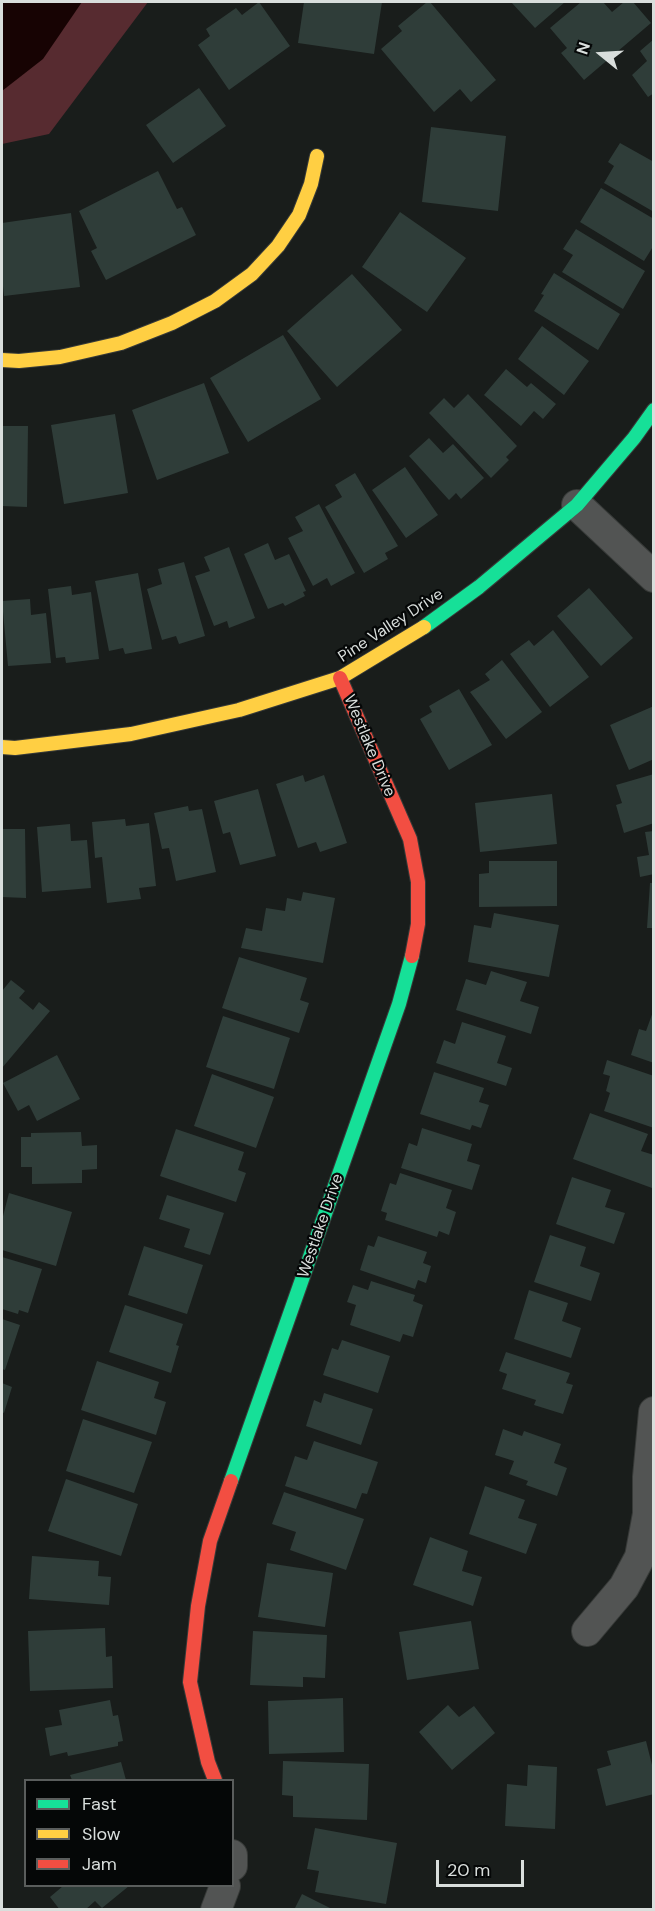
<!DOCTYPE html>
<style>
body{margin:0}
#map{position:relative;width:655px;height:1911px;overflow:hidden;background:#191d1b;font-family:"DM Sans",sans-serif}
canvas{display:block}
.frame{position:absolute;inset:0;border:3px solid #d9dedc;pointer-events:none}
.legend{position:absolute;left:24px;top:1779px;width:210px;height:108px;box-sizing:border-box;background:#050707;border:2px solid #5a5d5c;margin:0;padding:8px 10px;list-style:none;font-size:18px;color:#d9dedc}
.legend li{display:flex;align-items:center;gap:12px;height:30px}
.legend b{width:30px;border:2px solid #5a5d5c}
.north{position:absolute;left:571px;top:24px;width:60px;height:60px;-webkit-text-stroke:4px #050707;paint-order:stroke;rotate:288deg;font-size:16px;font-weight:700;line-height:24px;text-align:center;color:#d9dedc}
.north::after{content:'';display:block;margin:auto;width:21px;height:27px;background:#d9dedc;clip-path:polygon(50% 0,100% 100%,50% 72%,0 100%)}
.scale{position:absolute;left:436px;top:1860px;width:88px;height:27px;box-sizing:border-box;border:3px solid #d9dedc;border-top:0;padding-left:8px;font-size:18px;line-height:21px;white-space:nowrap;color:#d9dedc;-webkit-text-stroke:4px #050707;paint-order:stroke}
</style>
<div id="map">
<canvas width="655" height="1911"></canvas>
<div class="frame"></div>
<ul class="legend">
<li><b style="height:8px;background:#16e098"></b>Fast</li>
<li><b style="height:8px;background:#ffcf43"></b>Slow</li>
<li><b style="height:8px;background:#f24e42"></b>Jam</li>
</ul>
<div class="north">N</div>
<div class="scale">20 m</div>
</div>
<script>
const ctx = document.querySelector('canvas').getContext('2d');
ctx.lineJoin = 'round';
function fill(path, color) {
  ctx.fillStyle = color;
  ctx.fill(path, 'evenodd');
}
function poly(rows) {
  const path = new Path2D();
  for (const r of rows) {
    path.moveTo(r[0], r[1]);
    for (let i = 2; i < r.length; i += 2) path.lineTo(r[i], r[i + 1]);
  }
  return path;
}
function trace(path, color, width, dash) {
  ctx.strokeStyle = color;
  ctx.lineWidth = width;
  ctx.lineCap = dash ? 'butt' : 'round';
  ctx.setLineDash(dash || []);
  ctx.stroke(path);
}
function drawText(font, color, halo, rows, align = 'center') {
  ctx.font = font + ' "DM Sans",sans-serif';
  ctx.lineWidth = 4.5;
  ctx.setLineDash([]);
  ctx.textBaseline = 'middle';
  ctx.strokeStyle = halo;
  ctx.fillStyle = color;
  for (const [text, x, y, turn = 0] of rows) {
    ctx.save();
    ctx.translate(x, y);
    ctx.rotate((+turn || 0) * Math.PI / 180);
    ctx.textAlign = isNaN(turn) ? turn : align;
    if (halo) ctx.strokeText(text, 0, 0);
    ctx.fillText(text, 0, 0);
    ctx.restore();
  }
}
const green = poly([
 [2,2,148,2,49,134,2,144]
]);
const water = poly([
 [2,2,82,2,43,59,2,91]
]);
const building = poly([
 [259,2,290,46,229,90,198,45,210,36,206,29,236,8,242,15],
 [304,2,382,2,374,54,298,43],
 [427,2,430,2,496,80,471,102,460,89,434,112,381,49,402,31,398,26],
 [511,2,565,2,535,28],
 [581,2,603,2,612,12,624,2,633,2,651,23,584,80,561,53,567,48,550,28],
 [654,39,654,93,648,97,632,75,647,61,640,51],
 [199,88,226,126,173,163,146,125],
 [431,127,506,136,498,211,422,202],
 [620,143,654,162,654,212,604,183,614,166,608,162],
 [158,171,177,209,182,207,196,235,106,280,91,251,97,248,79,211],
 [601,188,654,219,654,245,644,261,580,222],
 [400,212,466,258,427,312,362,267],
 [71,213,80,287,4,296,2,277,2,223],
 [576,229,645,271,623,309,562,272,573,255,563,249],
 [554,273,620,314,598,350,534,311,544,295,541,294],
 [352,274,402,330,337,387,287,331],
 [542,326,589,361,564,395,518,359],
 [283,335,321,399,248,442,210,378],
 [506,369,527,387,531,383,556,404,543,419,534,411,521,426,484,395],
 [204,383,229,453,157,480,132,410],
 [468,394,517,446,506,457,509,460,491,478,429,413,444,398,454,408],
 [115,414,128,493,64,504,51,425],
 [2,426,28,426,27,507,2,506],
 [429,438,443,453,453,444,484,478,461,499,456,493,449,500,409,456],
 [405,467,438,515,406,538,372,490],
 [355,473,398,546,385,553,388,559,364,573,325,507,342,497,335,485],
 [319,504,355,573,331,586,327,578,313,586,288,538,303,531,295,517],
 [268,543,275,560,289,554,306,591,303,592,305,596,285,606,283,603,268,609,244,554],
 [229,547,255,618,229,628,227,621,214,626,195,576,210,571,204,557],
 [184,562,205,636,179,644,176,636,162,640,147,589,162,584,158,569],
 [138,573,152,649,125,654,123,648,109,651,95,581],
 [71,586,72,595,91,592,99,659,66,663,65,657,56,658,48,589],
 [589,588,633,638,601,666,557,616],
 [30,599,31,615,46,613,51,663,8,666,2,601],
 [553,630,589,677,550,707,510,654,529,640,534,646],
 [502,660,542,712,506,739,470,692,490,680,485,674],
 [459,689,492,745,449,770,420,719,432,712,429,706],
 [654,706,654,759,629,770,610,725],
 [654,774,654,823,624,833,616,805,622,803,616,785],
 [303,775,305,782,324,775,347,843,320,852,316,842,298,848,276,784],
 [258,789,276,856,240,865,230,832,223,834,214,801],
 [552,794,557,844,480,852,475,803],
 [188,806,189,811,202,809,216,872,176,881,169,848,162,849,154,813],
 [125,819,126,826,149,823,156,886,139,888,141,899,107,903,102,857,95,858,92,822],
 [70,824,71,841,87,840,91,888,42,892,37,827],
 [2,829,25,829,26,898,2,897],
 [654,831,654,874,640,877,637,857,649,855,645,832],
 [489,861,557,861,557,906,479,907,479,874,489,873],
 [650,883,654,883,654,928,647,928],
 [303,892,335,898,323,963,241,948,246,928,262,931,266,908,285,911,287,898,301,901],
 [494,913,559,925,549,977,468,962,474,925,491,928],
 [239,957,307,978,300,1000,309,1003,299,1033,222,1008],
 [491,971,527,982,520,1001,539,1007,531,1034,456,1010,466,979,486,985],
 [11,980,25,991,19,998,33,1010,39,1002,50,1011,2,1068,2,991],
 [654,1009,654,1063,631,1055,639,1029,646,1031],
 [223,1016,290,1038,274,1089,206,1067],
 [462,1022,506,1036,497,1063,512,1068,506,1086,436,1063,444,1040,455,1044],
 [57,1055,80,1099,37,1121,29,1105,18,1111,3,1083],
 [607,1060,654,1076,654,1128,604,1111,610,1093,606,1091,610,1076,603,1074],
 [434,1072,484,1088,479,1102,489,1105,481,1128,472,1125,470,1130,420,1114],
 [212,1074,274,1097,256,1148,194,1126],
 [590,1113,648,1134,641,1151,654,1155,652,1188,573,1159],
 [422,1128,472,1144,467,1161,480,1165,472,1190,401,1168,409,1143,417,1146],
 [176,1129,244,1152,238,1170,246,1173,236,1202,160,1176],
 [81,1132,82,1146,97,1145,97,1169,82,1170,82,1183,32,1184,32,1167,21,1167,21,1137,31,1137,31,1133],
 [400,1173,452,1190,446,1208,456,1212,449,1235,439,1231,437,1237,385,1220,387,1213,381,1211,390,1183,396,1185],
 [572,1177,611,1190,605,1207,625,1213,614,1244,556,1224],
 [9,1193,72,1212,56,1266,2,1250,2,1220],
 [167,1195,224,1213,210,1255,184,1247,190,1229,159,1219],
 [550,1235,586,1247,580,1266,600,1273,591,1301,534,1282],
 [378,1236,427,1252,423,1263,431,1266,426,1283,418,1280,415,1289,360,1270,368,1245,374,1247],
 [144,1246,203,1265,187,1314,128,1295],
 [2,1257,42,1269,28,1313,19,1310,18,1314,2,1309],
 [371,1281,415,1295,413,1301,423,1305,413,1337,403,1334,400,1342,350,1325,356,1305,347,1302,353,1285,368,1290],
 [529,1290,568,1303,562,1321,581,1328,571,1358,514,1339],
 [125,1305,183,1324,176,1345,179,1346,171,1373,109,1352],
 [2,1319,20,1325,5,1370,2,1369],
 [342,1340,390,1356,378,1393,323,1375,332,1348,338,1350],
 [506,1352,570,1373,566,1383,573,1385,563,1414,534,1405,536,1400,502,1389,507,1374,499,1371],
 [97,1361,159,1382,154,1398,166,1402,156,1435,81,1410],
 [2,1383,12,1387,4,1413,2,1412],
 [324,1393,373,1409,361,1445,306,1426,314,1400,321,1403],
 [83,1419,152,1442,134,1493,66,1471],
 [503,1429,522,1436,524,1431,561,1444,554,1463,567,1468,557,1496,526,1485,528,1481,509,1474,514,1461,495,1455],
 [314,1441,378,1462,367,1494,362,1493,356,1509,285,1486,295,1456,307,1460],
 [66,1479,138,1504,121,1556,48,1531],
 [485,1486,525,1500,518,1518,537,1524,526,1554,469,1534],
 [284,1492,364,1519,346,1570,290,1550,296,1532,272,1524],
 [430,1537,468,1551,462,1571,482,1577,473,1606,413,1585],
 [32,1556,99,1561,98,1576,111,1577,109,1605,29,1599],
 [267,1563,333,1573,325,1627,258,1617],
 [471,1621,479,1669,407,1680,399,1632],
 [105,1628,106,1657,112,1656,113,1688,30,1691,28,1631],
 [253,1631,327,1635,325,1678,303,1677,303,1687,250,1685],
 [343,1698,344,1752,269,1754,268,1701],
 [110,1700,113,1716,118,1715,123,1741,118,1742,118,1746,68,1756,67,1752,50,1756,45,1728,62,1725,59,1710],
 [448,1705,459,1717,474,1706,495,1733,452,1770,419,1732],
 [646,1741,654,1773,654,1794,606,1806,597,1769,611,1765,607,1751],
 [283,1761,369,1764,367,1820,293,1817,293,1796,282,1795],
 [121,1762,126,1780,72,1780,70,1775],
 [528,1765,557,1767,555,1829,505,1826,507,1784,527,1786],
 [315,1828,397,1843,386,1904,315,1892,319,1871,307,1869],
 [63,1886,129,1886,102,1908,95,1901,85,1910,60,1910,50,1897],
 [302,1894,334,1910,294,1910]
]);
const street = poly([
 [577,505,654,577],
 [587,1631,624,1587,640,1557,648,1514,648,1477,654,1412],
 [232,1855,232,1866],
 [216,1910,225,1886]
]);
const fast = poly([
 [424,627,479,587,577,505,634,438,654,410],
 [231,1481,399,1004,412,956]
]);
const slow = poly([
 [2,360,19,361,60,357,121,343,172,323,215,301,252,274,278,246,299,215,311,184,317,156],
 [2,747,15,748,131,734,239,710,340,678,424,627]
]);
const jam = poly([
 [340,678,410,839,418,882,418,924,412,956],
 [215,1780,208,1762,190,1682,198,1606,210,1541,231,1481]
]);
const streetNames = [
 ["Pine Valley Drive",391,626,-33],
 ["Westlake Drive",369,746,67],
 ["Westlake Drive",321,1226,-71]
];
fill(green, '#572b30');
fill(water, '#170303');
fill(building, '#2f3d39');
trace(street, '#373a38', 32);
trace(fast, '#373a38', 16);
trace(slow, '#373a38', 16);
trace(jam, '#373a38', 16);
trace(street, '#525453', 30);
trace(fast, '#16e098', 14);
trace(slow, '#ffcf43', 14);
trace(jam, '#f24e42', 14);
drawText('16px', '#d9dedc', '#050707', streetNames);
</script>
